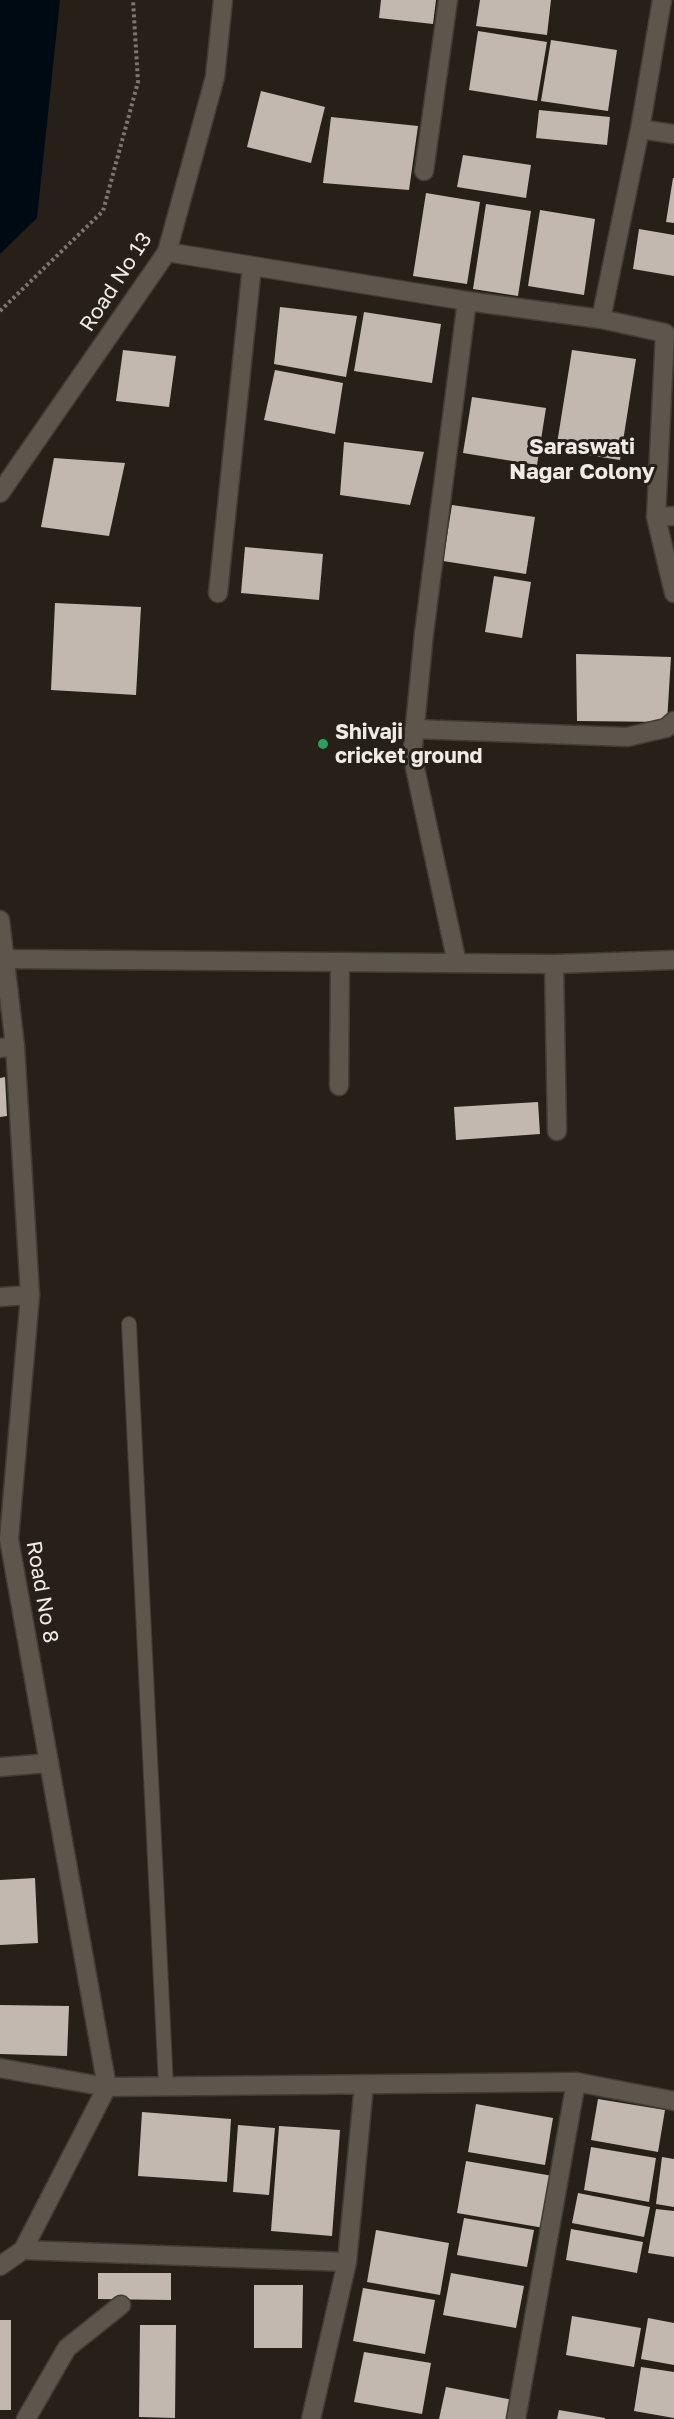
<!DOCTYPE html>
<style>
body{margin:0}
canvas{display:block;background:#262018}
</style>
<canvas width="674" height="2419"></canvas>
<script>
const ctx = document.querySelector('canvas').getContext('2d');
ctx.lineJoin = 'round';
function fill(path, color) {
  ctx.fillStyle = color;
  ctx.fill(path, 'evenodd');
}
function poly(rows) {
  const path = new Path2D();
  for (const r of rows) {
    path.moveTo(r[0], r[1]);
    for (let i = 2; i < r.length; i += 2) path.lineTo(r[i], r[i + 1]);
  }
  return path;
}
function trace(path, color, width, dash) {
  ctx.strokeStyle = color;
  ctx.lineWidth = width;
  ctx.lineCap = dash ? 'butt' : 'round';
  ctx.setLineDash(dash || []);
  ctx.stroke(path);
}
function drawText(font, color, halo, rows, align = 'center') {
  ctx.font = font + ' "Golos Text",sans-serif';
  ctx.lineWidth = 6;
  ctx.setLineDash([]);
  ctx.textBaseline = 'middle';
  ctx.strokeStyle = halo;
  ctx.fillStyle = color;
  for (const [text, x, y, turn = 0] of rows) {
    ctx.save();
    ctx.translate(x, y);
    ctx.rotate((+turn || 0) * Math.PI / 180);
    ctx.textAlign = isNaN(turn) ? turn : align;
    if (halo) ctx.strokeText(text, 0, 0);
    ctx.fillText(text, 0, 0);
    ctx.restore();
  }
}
const water = poly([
 [0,0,60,0,37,218,0,254]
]);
const building = poly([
 [381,0,436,0,433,24,379,18],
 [480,0,551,0,547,35,476,26],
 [478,31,547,42,537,101,469,90],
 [551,40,617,50,608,111,541,101],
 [261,91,325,107,311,163,247,147],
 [539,110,610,117,607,145,536,138],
 [331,117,418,126,409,190,323,183],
 [463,155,531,165,526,198,457,187],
 [673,178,674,178,674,223,666,222],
 [426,193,480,202,467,284,413,276],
 [486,204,531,211,518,296,473,289],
 [540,210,595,219,584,295,528,286],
 [639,229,674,235,674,276,633,269],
 [280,307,357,316,346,377,274,364],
 [364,312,441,324,432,383,354,371],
 [123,350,176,356,169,407,116,401],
 [572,350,636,359,620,460,556,450],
 [275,370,343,383,335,434,264,420],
 [472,397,546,408,537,465,463,453],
 [344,442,424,452,410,505,340,495],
 [54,458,125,463,109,536,41,527],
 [452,505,535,517,526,574,443,561],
 [245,547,323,554,319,600,241,593],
 [494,576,531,582,522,638,485,632],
 [55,603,141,607,136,695,51,690],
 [576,654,671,657,667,722,577,721],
 [5,1077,7,1116,0,1117,0,1078],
 [538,1102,540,1134,456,1140,454,1107],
 [35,1878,38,1943,0,1945,0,1880],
 [0,2005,69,2006,67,2056,0,2054],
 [598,2099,665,2110,658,2152,591,2140],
 [476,2104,553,2118,545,2165,468,2152],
 [142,2112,231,2119,227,2182,138,2176],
 [238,2125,275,2128,269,2195,233,2192],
 [279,2126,340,2130,332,2236,271,2231],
 [591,2147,656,2158,649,2202,584,2190],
 [662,2157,674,2159,674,2207,656,2204],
 [466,2161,553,2176,544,2228,457,2213],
 [578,2193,650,2207,644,2237,572,2223],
 [656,2209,674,2211,674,2257,648,2253],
 [464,2218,534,2230,527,2267,457,2255],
 [571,2229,643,2242,637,2273,566,2260],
 [376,2230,449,2243,440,2295,367,2282],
 [98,2273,171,2273,171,2300,98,2299],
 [451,2273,524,2286,516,2328,443,2315],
 [254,2285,303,2285,302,2348,254,2348],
 [363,2288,435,2300,425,2354,353,2341],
 [572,2316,641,2328,634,2367,566,2355],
 [648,2318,674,2323,674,2365,641,2359],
 [0,2320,11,2320,11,2410,0,2410],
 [140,2325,176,2325,175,2418,139,2417],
 [364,2352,431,2363,422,2414,354,2402],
 [641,2367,674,2372,674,2418,634,2411],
 [446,2387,513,2400,509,2419,439,2419],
 [559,2410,605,2418,605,2419,557,2419]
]);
const path = poly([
 [0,311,103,211,138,82,133,0]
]);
const service = poly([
 [129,1324,166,2086]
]);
const minor = poly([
 [640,129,674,134],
 [424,171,448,0],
 [167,252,467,301,601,319,665,333,656,517,674,593],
 [601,319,640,129,662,0],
 [656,517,674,516],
 [218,593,252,266],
 [414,729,627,737,666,728,674,721],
 [4,959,554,964,674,960],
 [457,963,415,768,413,746,424,633,467,301],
 [554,964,557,1131],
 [0,1048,15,1046],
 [339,1086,340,962],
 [0,1297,30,1295],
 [0,1767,49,1763],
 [0,2068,107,2087,576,2082,674,2101],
 [23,2250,347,2262],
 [26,2419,67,2348,121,2305],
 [311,2419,347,2262,364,2085],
 [516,2419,576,2082]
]);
const tertiary = poly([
 [0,493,167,252,215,77,223,0],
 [0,920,15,1046,30,1295,9,1539,107,2087,23,2250,0,2266]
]);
const markers = [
 [323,744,6,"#2e9e5b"]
];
const streetNames = [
 ["Road No 13",116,282,-57],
 ["Road No 8",42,1592,80]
];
const poiNames = [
 ["Shivaji",335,732],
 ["cricket ground",335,756]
];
const neighbourhoodNames = [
 ["Saraswati",582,447],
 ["Nagar Colony",582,472]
];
fill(water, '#000a13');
fill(building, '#c2b8af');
trace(service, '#403c36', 16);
trace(minor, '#403c36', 21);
trace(tertiary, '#403c36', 21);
trace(path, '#7b766f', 4, [3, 3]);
trace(service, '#5c564c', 14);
trace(minor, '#5c564c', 18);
trace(tertiary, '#5c564c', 18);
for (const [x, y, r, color] of markers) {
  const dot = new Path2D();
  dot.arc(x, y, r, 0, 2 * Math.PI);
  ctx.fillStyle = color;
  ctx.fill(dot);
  trace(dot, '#262018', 2);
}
drawText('21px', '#eeebe5', '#262018', streetNames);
drawText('bold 21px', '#eeebe5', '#262018', poiNames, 'left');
drawText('bold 22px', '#eeebe5', '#262018', neighbourhoodNames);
</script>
